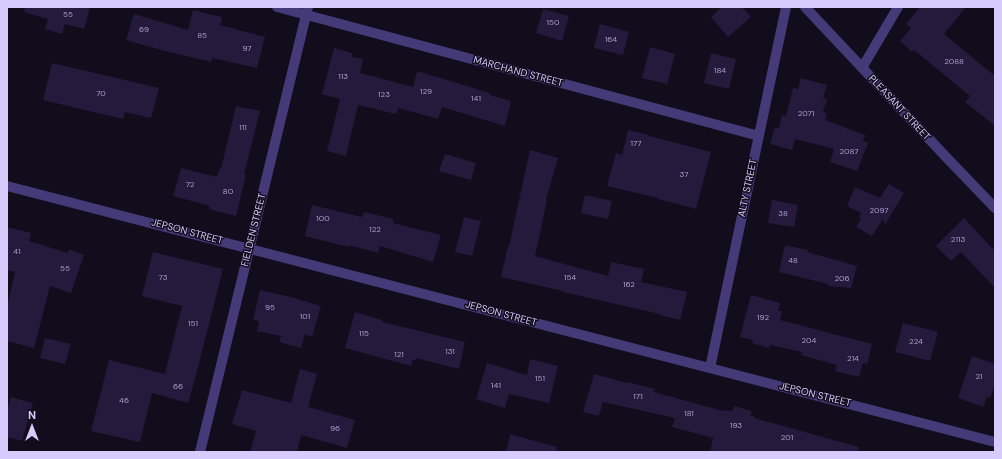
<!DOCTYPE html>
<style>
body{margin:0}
#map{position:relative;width:1002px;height:459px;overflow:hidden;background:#110d1c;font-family:"DM Sans",sans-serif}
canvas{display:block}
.frame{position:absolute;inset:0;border:8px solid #d7cbfc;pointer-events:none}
.north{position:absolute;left:12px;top:407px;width:40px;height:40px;-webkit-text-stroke:3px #110d1c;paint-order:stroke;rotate:0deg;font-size:11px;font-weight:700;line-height:16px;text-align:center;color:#d7cbfc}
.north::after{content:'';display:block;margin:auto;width:14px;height:18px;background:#d7cbfc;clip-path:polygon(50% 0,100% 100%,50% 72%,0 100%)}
</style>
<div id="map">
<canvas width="1002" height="459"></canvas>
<div class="frame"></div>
<div class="north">N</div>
</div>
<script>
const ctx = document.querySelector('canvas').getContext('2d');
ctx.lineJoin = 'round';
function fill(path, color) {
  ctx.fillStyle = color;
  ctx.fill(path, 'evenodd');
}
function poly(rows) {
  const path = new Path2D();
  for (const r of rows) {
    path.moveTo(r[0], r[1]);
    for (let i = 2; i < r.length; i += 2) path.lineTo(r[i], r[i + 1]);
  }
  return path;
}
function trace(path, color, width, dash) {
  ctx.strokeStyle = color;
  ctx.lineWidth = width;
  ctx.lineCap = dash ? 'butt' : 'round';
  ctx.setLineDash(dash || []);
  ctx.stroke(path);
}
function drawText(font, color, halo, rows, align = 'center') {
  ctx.font = font + ' "DM Sans",sans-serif';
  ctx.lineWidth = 3;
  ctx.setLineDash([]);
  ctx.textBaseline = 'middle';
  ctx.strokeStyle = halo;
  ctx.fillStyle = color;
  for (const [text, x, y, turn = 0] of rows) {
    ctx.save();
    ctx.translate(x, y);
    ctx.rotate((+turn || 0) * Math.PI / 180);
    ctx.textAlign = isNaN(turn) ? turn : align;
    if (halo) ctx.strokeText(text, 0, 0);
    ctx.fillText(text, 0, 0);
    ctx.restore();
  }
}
const building = poly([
 [25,7,90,7,84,29,65,24,62,34,45,29,48,19,24,12],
 [722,7,742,7,751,17,728,37,711,17],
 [920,7,966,7,944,34,995,76,995,126,965,102,970,96,914,50,912,52,900,41,911,28,906,24],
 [543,9,569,16,562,41,536,33],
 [193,10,222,17,220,25,265,37,257,68,212,58,211,62,161,50,126,40,134,14,188,30],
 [600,24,629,32,623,55,594,48],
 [650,47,675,54,667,84,642,78],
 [334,48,352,53,352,57,363,59,360,73,413,87,417,71,490,93,490,95,511,101,505,126,442,107,438,119,398,108,396,114,358,105,346,156,327,151,340,99,322,94],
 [711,53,736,59,729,89,704,83],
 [52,63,159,88,151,118,125,112,123,119,43,100],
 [801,78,827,85,823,98,827,99,823,112,827,113,825,120,865,135,863,141,868,143,857,171,830,162,834,149,795,139,792,150,770,144,775,127,779,128,782,115,786,116,793,88,798,89],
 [236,106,260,111,244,174,246,175,236,216,209,209,210,206,173,196,181,168,217,177,220,168,221,169],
 [628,130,649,135,649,136,711,152,696,209,658,199,658,198,607,186,616,153,622,155],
 [530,150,558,158,546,200,547,200,535,256,608,276,611,262,644,269,641,282,687,292,680,320,660,315,660,314,563,292,563,291,501,277,508,246,509,246],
 [445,154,476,163,471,180,439,171],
 [889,184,904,193,885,225,883,219,872,236,856,227,861,218,859,217,861,213,847,206,855,187,880,198],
 [585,195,612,201,608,219,581,213],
 [772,200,798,205,794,227,768,223],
 [312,205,362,217,364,212,393,219,393,223,441,235,433,262,380,246,378,253,349,245,349,247,305,236],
 [464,217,481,221,472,256,455,252],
 [964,218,995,251,995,288,961,252,951,261,936,246],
 [7,227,31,233,29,241,68,253,69,249,84,255,71,293,50,286,34,348,7,341,7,306,15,272,7,270],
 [785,245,808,250,807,252,857,266,851,288,828,286,828,284,779,272],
 [153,252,223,269,196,375,188,403,152,393,140,442,91,431,109,360,165,374,182,306,142,296],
 [260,290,291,297,321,306,312,337,305,334,301,348,279,342,281,336,257,331,259,321,253,320],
 [751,295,780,303,778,311,782,311,780,320,872,344,867,364,863,363,859,377,835,371,837,365,801,355,802,352,770,345,769,348,752,343,753,340,740,337],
 [355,312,382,320,382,322,465,342,459,369,416,358,416,360,413,360,411,366,345,348],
 [903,323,938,332,930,361,895,352],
 [45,338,71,344,65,364,40,358],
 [972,356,995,364,995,384,990,398,987,397,983,407,958,398],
 [530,359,558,366,549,403,509,394,505,408,476,399,487,363,527,375],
 [300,369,317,374,308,407,355,420,347,448,301,435,297,452,250,452,256,431,232,424,242,390,291,403],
 [594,374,627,383,627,382,655,389,654,392,723,411,724,410,732,411,734,406,752,411,750,416,754,416,754,418,859,447,858,452,710,452,713,438,672,427,675,418,603,402,599,416,583,412],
 [11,397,33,403,22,441,7,437,7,411],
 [510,434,557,447,556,452,506,452]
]);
const minor = poly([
 [277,7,759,136],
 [805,7,947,158,995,208],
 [862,68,898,7],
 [7,186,995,442],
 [710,368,786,7],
 [200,452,308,7]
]);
const numberNames = [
 ["55",68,15],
 ["150",553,23],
 ["69",144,30],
 ["85",202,36],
 ["164",611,40],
 ["97",247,49],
 ["2088",954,62],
 ["184",720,71],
 ["113",343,77],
 ["129",426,92],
 ["70",101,94],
 ["123",384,95],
 ["141",476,99],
 ["2071",806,114],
 ["111",243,128],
 ["177",636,144],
 ["2087",849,152],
 ["37",684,175],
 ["72",190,185],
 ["80",228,192],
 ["2097",879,211],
 ["38",783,214],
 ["100",323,219],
 ["122",375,230],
 ["2113",958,240],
 ["41",17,252],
 ["48",793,261],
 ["55",65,269],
 ["73",163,278],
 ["154",570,278],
 ["206",842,279],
 ["162",629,285],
 ["95",270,308],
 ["101",305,317],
 ["192",763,318],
 ["151",193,324],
 ["115",364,334],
 ["204",809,341],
 ["224",916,342],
 ["131",450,352],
 ["121",399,355],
 ["214",853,359],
 ["21",979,377],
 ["151",540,379],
 ["141",496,386],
 ["66",178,387],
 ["171",638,397],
 ["46",124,401],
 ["181",689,414],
 ["193",736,426],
 ["96",335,429],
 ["201",787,438]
];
const streetNames = [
 ["MARCHAND STREET",518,72,15],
 ["PLEASANT STREET",899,108,47],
 ["ALTY STREET",748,188,-78],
 ["FIELDEN STREET",254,230,-76],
 ["JEPSON STREET",187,232,15],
 ["JEPSON STREET",501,314,15],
 ["JEPSON STREET",815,395,14]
];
fill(building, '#251a3c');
trace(minor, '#443a78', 10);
drawText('8px', '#aa9fcc', null, numberNames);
drawText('10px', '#d7cbfc', '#110d1c', streetNames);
</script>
